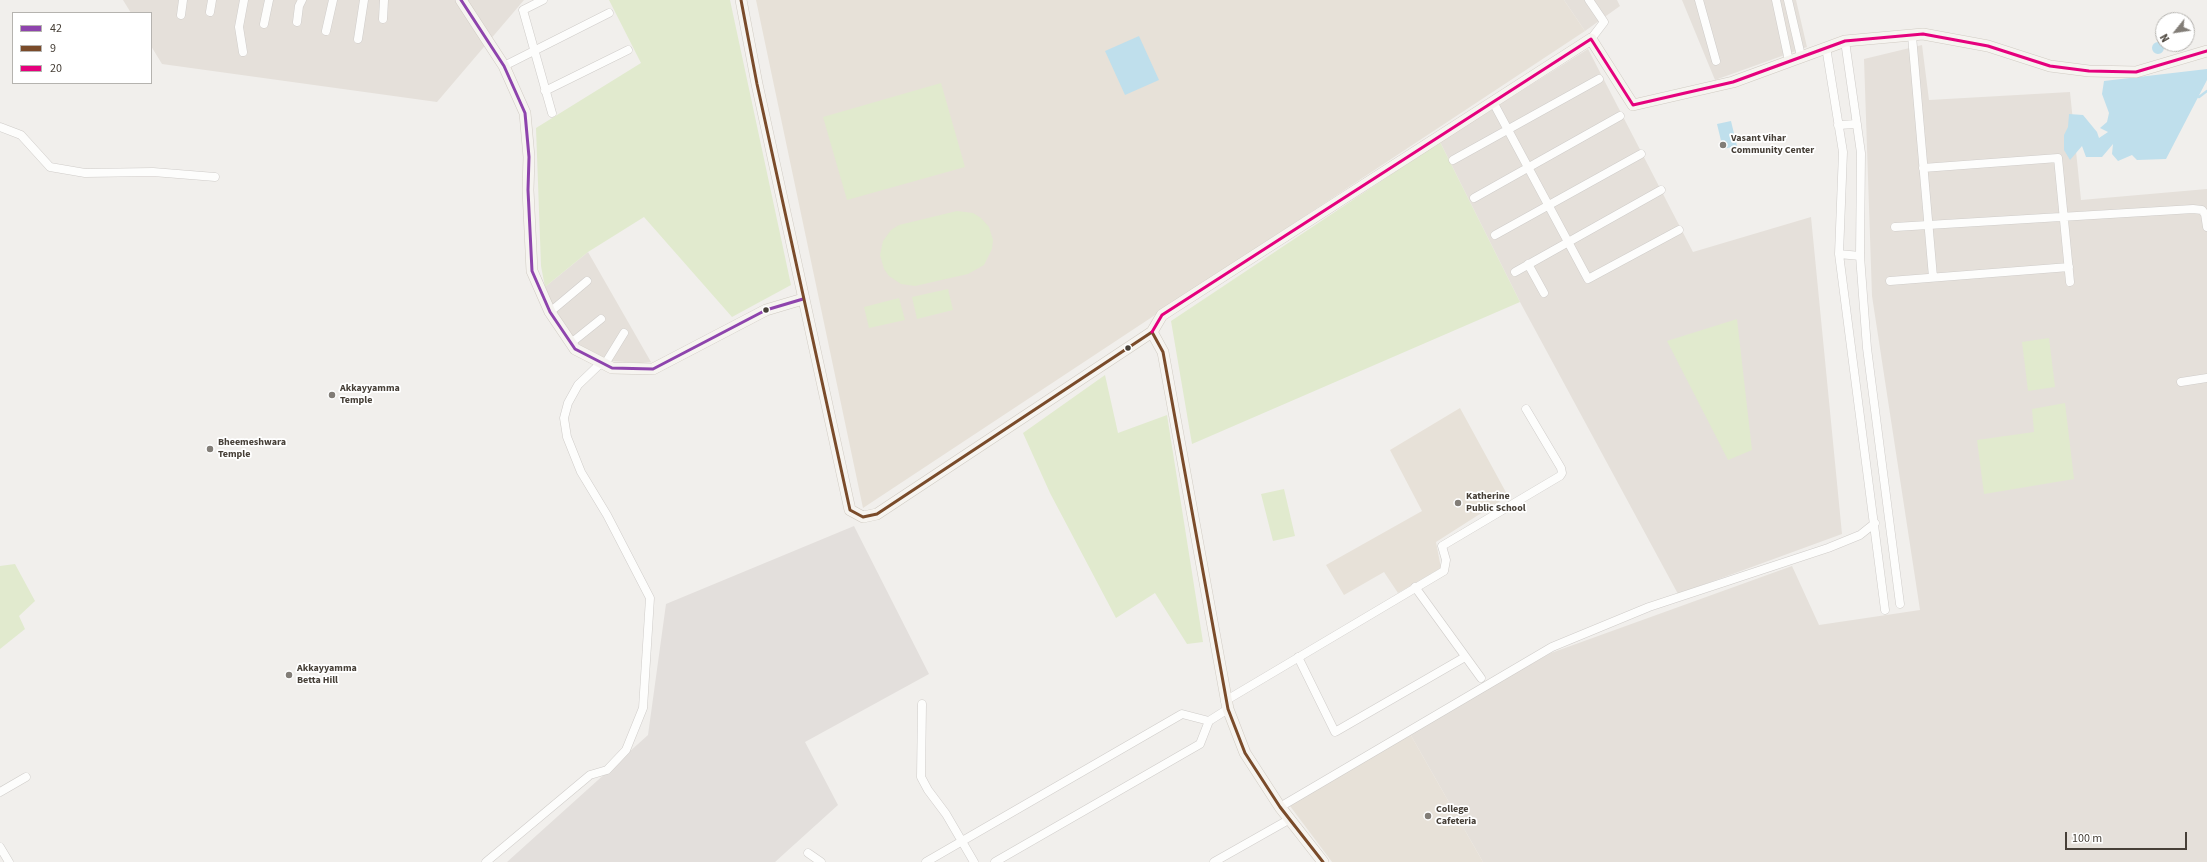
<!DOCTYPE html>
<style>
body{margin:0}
#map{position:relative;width:2207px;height:862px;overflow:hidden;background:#f1efec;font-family:"Source Sans 3",sans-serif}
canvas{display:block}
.legend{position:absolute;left:12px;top:12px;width:140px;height:72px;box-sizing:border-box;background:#fff;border:1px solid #b5b3af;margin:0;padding:5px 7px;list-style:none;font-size:12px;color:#474038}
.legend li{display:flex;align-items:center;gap:8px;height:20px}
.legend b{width:20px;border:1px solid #b5b3af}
.north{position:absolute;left:2155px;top:12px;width:40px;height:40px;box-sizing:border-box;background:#fff;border:1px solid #b5b3af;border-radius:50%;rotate:240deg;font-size:11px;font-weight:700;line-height:16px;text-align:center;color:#474038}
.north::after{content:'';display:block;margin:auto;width:14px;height:18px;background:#827d77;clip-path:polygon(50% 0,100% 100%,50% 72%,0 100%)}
.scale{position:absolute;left:2065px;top:832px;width:122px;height:18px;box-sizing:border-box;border:2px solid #474038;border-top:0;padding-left:5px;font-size:12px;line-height:14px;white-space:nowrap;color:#474038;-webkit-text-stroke:3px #fff;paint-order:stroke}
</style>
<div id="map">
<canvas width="2207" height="862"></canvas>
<ul class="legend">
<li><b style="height:5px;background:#8e44ad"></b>42</li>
<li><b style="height:5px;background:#7a4b2a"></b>9</li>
<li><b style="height:5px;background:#e5007d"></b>20</li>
</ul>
<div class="north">N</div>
<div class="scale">100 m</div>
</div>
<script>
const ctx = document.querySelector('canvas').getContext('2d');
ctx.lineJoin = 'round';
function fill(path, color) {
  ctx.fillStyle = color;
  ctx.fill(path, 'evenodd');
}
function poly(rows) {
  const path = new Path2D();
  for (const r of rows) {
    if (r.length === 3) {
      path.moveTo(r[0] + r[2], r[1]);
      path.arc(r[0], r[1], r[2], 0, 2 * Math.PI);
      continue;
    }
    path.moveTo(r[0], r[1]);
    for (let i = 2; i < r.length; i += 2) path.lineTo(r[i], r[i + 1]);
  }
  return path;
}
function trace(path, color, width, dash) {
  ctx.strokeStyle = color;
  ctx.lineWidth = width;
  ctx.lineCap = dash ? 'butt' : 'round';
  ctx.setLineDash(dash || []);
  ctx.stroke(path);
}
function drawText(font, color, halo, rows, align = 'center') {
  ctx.font = font + ' "Source Sans 3",sans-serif';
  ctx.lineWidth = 3.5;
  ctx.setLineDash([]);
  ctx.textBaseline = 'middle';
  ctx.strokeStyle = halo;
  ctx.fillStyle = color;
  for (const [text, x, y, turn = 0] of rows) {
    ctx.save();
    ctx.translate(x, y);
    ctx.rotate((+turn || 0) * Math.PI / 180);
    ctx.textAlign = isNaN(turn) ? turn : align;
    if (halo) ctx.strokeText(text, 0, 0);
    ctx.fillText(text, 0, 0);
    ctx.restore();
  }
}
const residential = poly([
 [123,0,524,0,437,102,162,64,151,46,151,13,131,13],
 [1564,0,1617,0,1620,6,1585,31],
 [1682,0,1796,0,1807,47,1715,80],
 [1922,45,1929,100,2070,92,2081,200,2207,189,2207,862,1483,862,1409,732,1551,653,1792,566,1819,625,1920,610,1872,296,1864,59],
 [1588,49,1693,252,1811,217,1842,534,1678,594,1520,302,1440,142],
 [588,252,651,362,641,363,610,361,579,345,559,320,545,287]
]);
const industrial = poly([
 [854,526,929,674,805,742,838,805,775,862,507,862,648,735,666,604]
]);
const education = poly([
 [756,0,1564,0,1585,31,863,508],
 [1460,408,1508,496,1436,542,1441,568,1398,593,1384,572,1344,595,1326,565,1422,511,1390,450],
 [1409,732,1483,862,1332,862,1290,806]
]);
const green = poly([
 [609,0,730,0,791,285,732,317,644,217,588,252,545,287,541,266,536,128,641,63],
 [941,83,965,167,847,200,823,117],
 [1440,142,1520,302,1192,444,1171,321],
 [957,211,973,213,981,218,989,227,993,240,992,249,984,265,968,274,915,286,901,284,889,276,884,269,880,255,883,241,891,230,899,225],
 [948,289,953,310,917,319,912,297],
 [899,298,905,320,869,328,864,307],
 [1737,319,1752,450,1728,460,1667,341],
 [2049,338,2055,387,2028,391,2022,342],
 [1105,375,1118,433,1167,415,1203,642,1187,644,1155,593,1116,618,1050,493,1023,433],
 [2065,403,2074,479,1984,494,1977,440,2034,432,2032,409],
 [1284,489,1295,536,1273,541,1261,494],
 [15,564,35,601,19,616,25,629,0,649,0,566]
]);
const water = poly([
 [1139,36,1159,80,1125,95,1105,51],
 [2158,48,6],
 [2207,69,2207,80,2166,159,2137,160,2132,155,2118,161,2112,154,2113,144,2102,157,2086,157,2082,146,2070,160,2064,150,2064,135,2068,127,2069,114,2083,115,2097,132,2099,138,2108,132,2100,128,2107,122,2109,113,2102,94,2104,81],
 [1731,121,1737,146,1723,149,1717,124]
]);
const stream = poly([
 [2199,97,2207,91]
]);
const street = poly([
 [543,0,523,10,552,113],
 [1589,0,1604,22,1591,39],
 [1699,0,1716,61],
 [1776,0,1789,61],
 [1788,0,1801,56],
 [210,12,212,0],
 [181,15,183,0],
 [383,19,384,0],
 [297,22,299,6,302,0],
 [264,24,269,0],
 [326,31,333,0],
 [1912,36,1933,277],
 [358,39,364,0],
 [1845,41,1861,153,1860,256,1867,348,1900,604],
 [1826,47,1843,152,1839,254,1885,610],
 [243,52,239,27,244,0],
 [504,66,609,13],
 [545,91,628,50],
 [1493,102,1588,279,1679,230],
 [1838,125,1857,124],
 [0,127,21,135,50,167,85,173,153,172,215,177],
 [1453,160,1599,79],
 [1923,168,2058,158,2070,282],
 [1474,198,1620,116],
 [1895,227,2193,209,2202,210,2205,214,2207,227],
 [1495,235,1641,154],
 [1839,254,1860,256],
 [1528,264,1544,293],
 [1515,272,1661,190],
 [1890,281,2069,267],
 [550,312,587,281],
 [571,343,601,319],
 [605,364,624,333],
 [2181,382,2207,378],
 [1415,587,1481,678],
 [1298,657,1335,732,1465,657],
 [1225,701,1444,571,1446,560,1442,546,1560,476,1562,473,1561,468,1526,409],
 [922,704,921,777,928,790,946,814,974,862],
 [0,792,26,777],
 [1280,807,1552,647,1649,607,1828,548,1860,535,1875,523],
 [0,847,9,862],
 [808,853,821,862],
 [486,862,590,775,607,770,626,750,643,708,650,598,607,515,581,472,567,437,564,418,568,403,578,385,602,362],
 [926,862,1182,714,1209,721],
 [995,862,1200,744,1209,721,1228,709],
 [1214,862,1290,819]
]);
const secondary = poly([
 [461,0,504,66,525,113,529,157,528,190,532,271,550,312,575,349,612,368,653,369,766,310,803,299],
 [741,0,757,84,850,510,863,517,877,514,1152,332,1163,352,1228,709,1245,753,1280,807,1323,862],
 [1152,332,1162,315,1591,39,1633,105,1733,82,1845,41,1923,34,1988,46,2050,66,2089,71,2136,72,2207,51]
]);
const bus1 = poly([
 [461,0,504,66,525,113,529,157,528,190,532,271,550,312,575,349,612,368,653,369,766,310,803,299]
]);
const bus2 = poly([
 [741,0,757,84,850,510,863,517,877,514,1152,332,1163,352,1228,709,1245,753,1280,807,1323,862]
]);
const bus3 = poly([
 [1152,332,1162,315,1591,39,1633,105,1733,82,1845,41,1923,34,1988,46,2050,66,2089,71,2136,72,2207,51]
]);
const markers = [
 [1723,145,4,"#827d77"],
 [766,310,3.5,"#474038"],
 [1128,348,3.5,"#474038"],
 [332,395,4,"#827d77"],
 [210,449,4,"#827d77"],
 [1458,503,4,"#827d77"],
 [289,675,4,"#827d77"],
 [1428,816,4,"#827d77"]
];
const poiNames = [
 ["Vasant Vihar",1731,139],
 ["Community Center",1731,151],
 ["Akkayyamma",340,389],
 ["Temple",340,401],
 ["Bheemeshwara",218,443],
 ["Temple",218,455],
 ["Katherine",1466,497],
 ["Public School",1466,509],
 ["Akkayyamma",297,669],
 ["Betta Hill",297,681],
 ["College",1436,810],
 ["Cafeteria",1436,822]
];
fill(residential, '#e5e0da');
fill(industrial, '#e3dfdc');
fill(education, '#e7e1d8');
fill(green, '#e1eace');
fill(water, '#bfdfec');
trace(stream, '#bfdfec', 2.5);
trace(street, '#cfccc9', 9);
trace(secondary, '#d0cbc3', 12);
trace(street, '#fdfdfc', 8);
trace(secondary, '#f6f4f0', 11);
trace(bus1, '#8e44ad', 3);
trace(bus2, '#7a4b2a', 3);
trace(bus3, '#e5007d', 3);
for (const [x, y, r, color] of markers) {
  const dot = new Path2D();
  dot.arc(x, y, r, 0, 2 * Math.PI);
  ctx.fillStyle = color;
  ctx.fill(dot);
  trace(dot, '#fff', 1.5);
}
drawText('bold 10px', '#474038', '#fff', poiNames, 'left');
</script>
